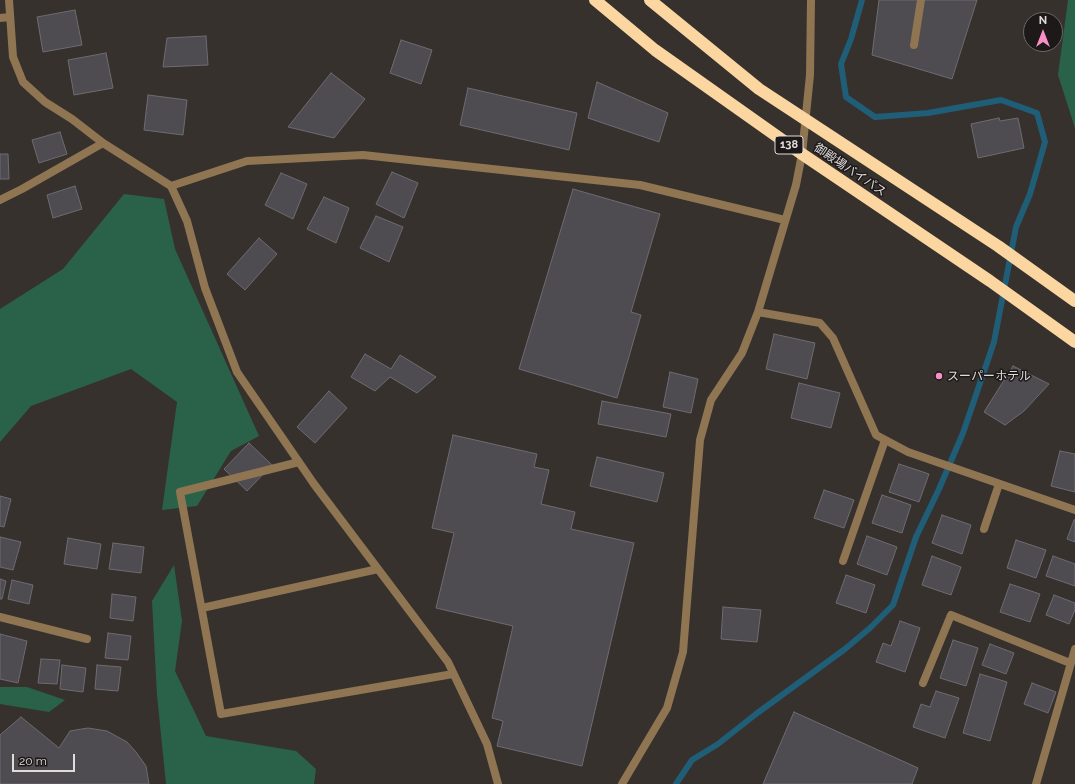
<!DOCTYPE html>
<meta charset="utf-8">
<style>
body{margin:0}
#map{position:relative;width:1075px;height:784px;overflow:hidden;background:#36312d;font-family:Raleway,sans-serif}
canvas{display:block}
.north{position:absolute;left:1023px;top:12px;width:40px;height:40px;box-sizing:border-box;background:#1c1918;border:1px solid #6a6766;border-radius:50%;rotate:0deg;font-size:11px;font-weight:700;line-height:16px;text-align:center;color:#e0dcda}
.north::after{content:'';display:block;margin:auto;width:14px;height:18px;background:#fa8fc7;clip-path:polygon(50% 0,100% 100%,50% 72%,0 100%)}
.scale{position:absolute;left:12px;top:754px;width:63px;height:18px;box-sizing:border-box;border:2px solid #e0dcda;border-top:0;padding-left:5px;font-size:12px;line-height:14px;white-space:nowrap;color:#e0dcda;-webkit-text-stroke:3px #1c1918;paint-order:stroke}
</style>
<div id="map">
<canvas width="1075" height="784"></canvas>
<div class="north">N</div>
<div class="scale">20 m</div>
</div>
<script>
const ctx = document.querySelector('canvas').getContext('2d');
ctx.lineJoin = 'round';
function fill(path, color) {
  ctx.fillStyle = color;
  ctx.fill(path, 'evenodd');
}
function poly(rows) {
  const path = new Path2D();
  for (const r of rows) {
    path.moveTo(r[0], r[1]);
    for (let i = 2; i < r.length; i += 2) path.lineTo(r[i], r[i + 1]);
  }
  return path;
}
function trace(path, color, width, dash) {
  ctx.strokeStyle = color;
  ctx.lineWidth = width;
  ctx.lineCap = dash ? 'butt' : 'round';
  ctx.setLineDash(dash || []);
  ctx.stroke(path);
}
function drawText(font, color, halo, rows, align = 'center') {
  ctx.font = font + ' Raleway,"Noto Sans JP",sans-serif';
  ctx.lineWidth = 3;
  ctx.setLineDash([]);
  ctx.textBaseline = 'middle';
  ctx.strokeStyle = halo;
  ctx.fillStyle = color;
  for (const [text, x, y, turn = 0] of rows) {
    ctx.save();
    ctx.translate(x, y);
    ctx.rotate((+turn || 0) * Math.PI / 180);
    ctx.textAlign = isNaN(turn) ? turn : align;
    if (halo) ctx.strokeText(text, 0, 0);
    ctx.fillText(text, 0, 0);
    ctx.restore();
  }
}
const green = poly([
 [1068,0,1075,0,1075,128,1058,75],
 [124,194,164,199,175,249,259,436,231,451,197,506,162,510,177,402,131,369,31,406,0,442,0,309,63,269],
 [174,565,182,621,175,671,206,736,296,751,316,769,314,784,166,784,157,695,152,601],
 [0,687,27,687,65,700,49,712,0,704]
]);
const stream = poly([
 [676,784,692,760,718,744,756,714,845,649,870,628,893,605,916,537,939,489,963,433,994,342,1016,227,1030,194,1045,142,1037,113,1001,100,928,113,875,117,846,97,841,64,851,39,862,0]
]);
const building = poly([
 [879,0,977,0,952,79,872,55,879,0],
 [75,10,82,45,43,52,37,17,75,10],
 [206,36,208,65,163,67,167,38,206,36],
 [401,40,432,50,421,84,390,73,401,40],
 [106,53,113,88,74,95,68,60,106,53],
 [331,73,365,99,334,138,288,127,331,73],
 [597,82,668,113,659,142,588,118,597,82],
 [468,88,577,113,569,150,460,125,468,88],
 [148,95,187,100,183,135,144,130,148,95],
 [999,118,1000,121,1018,118,1024,148,978,158,971,124,999,118],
 [60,132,67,154,39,163,32,140,60,132],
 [0,154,8,154,9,179,0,179,0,154],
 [392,172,418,183,404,218,376,204,392,172],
 [281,173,307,184,293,219,265,205,281,173],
 [75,186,82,209,53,218,47,195,75,186],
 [573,189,660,214,631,312,641,315,617,398,519,369,573,189],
 [324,197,349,208,336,243,307,229,324,197],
 [376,216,403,227,389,262,360,248,376,216],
 [259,238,277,254,245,290,227,274,259,238],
 [774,334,815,343,807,379,766,369,774,334],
 [365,354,391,369,400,355,436,377,417,393,390,377,375,391,351,377,365,354],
 [1013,366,1049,384,1024,411,1005,425,984,412,1013,366],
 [670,372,698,379,691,413,663,407,670,372],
 [799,383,840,393,831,428,791,418,799,383],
 [329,391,347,408,315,443,297,427,329,391],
 [602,401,671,414,666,437,598,424,602,401],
 [453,435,537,454,534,467,549,470,541,504,575,512,571,529,634,543,582,766,497,746,503,721,492,718,513,626,436,608,454,533,432,528,453,435],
 [249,443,272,465,247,491,224,469,249,443],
 [1060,451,1075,454,1075,492,1051,486,1060,451],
 [597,457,664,473,657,502,590,486,597,457],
 [899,464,929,474,919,502,889,492,899,464],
 [824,490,854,500,844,528,814,518,824,490],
 [882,495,911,505,902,533,872,523,882,495],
 [0,496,11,499,4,527,0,526,0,496],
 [942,515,971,525,962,554,932,543,942,515],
 [1074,520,1075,520,1075,542,1067,539,1074,520],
 [867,536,897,547,887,575,857,564,867,536],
 [0,537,21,542,13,570,0,567,0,537],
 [68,538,101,544,97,569,64,564,68,538],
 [1016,540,1046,550,1036,578,1007,568,1016,540],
 [113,543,144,547,141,573,109,569,113,543],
 [932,556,961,567,951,595,922,585,932,556],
 [1053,556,1075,564,1075,586,1046,576,1053,556],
 [846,575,875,585,866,613,836,603,846,575],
 [0,579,6,581,2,599,0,599,0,579],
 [12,580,33,585,29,604,8,599,12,580],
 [1010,584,1040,594,1030,622,1000,612,1010,584],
 [112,594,136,597,133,621,110,618,112,594],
 [1054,595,1075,603,1075,610,1069,624,1046,615,1054,595],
 [723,607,761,610,757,642,721,639,723,607],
 [900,621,920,628,905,672,876,662,883,643,891,646,900,621],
 [108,633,131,636,128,660,105,658,108,633],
 [0,634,27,641,18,683,0,679,0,634],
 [953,640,978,648,966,686,940,678,953,640],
 [990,644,1014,653,1006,674,982,665,990,644],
 [41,659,60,660,57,684,38,683,41,659],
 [62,665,86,668,83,692,60,689,62,665],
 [97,665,121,667,118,691,95,689,97,665],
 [980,674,1007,682,990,741,963,733,980,674],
 [1032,683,1056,692,1048,713,1024,704,1032,683],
 [936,691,959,698,945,738,913,727,921,704,930,707,936,691],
 [794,712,918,768,912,784,763,784,794,712],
 [21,717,59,748,70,731,88,728,107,731,127,742,136,752,146,766,149,784,0,784,0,735,21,717]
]);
const street = poly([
 [9,0,13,57,23,82,45,102,72,119,103,143,171,186,187,221,205,288,237,372,314,484,448,662,487,744,498,784],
 [0,18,10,17],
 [914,45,921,0],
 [171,186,247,161,363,155,640,185,785,220],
 [0,200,22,189,103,143],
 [758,312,820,323,833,338,876,435,908,452,1075,510],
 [299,462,180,492,221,714,453,674],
 [984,529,999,484],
 [843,561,885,440],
 [202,608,378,569],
 [0,617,87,639],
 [923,683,951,615,1070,663],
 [622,784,667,708,683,652,700,440,711,400,742,353,758,312,796,185,802,154,810,75,811,0],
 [1036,784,1075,649]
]);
const highway = poly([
 [595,0,655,50,802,154,990,281,1075,342],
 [650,0,759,89,998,246,1075,301]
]);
const markers = [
 [939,376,4,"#fa8fc7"]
];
const shields = [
 [789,145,28]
];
const shieldNames = [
 ["138",789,145]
];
const streetNames = [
 ["御殿場バイパス",850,170,34]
];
const poiNames = [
 ["スーパーホテル",947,376]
];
fill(green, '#2a6249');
trace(stream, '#205d77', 6);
fill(building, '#4e4b51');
trace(building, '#6e6b72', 1);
trace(street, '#8f7551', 8);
trace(highway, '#fcd6a1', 12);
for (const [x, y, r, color] of markers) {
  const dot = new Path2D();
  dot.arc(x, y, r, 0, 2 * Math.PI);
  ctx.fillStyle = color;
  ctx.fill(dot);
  trace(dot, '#1c1918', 1.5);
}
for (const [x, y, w] of shields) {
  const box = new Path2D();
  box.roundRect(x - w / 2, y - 9, w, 18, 3);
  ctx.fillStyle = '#1c1918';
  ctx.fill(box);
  trace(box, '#e0dcda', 1);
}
drawText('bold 11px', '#e0dcda', null, shieldNames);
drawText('12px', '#e0dcda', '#1c1918', streetNames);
drawText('12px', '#e0dcda', '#1c1918', poiNames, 'left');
</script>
